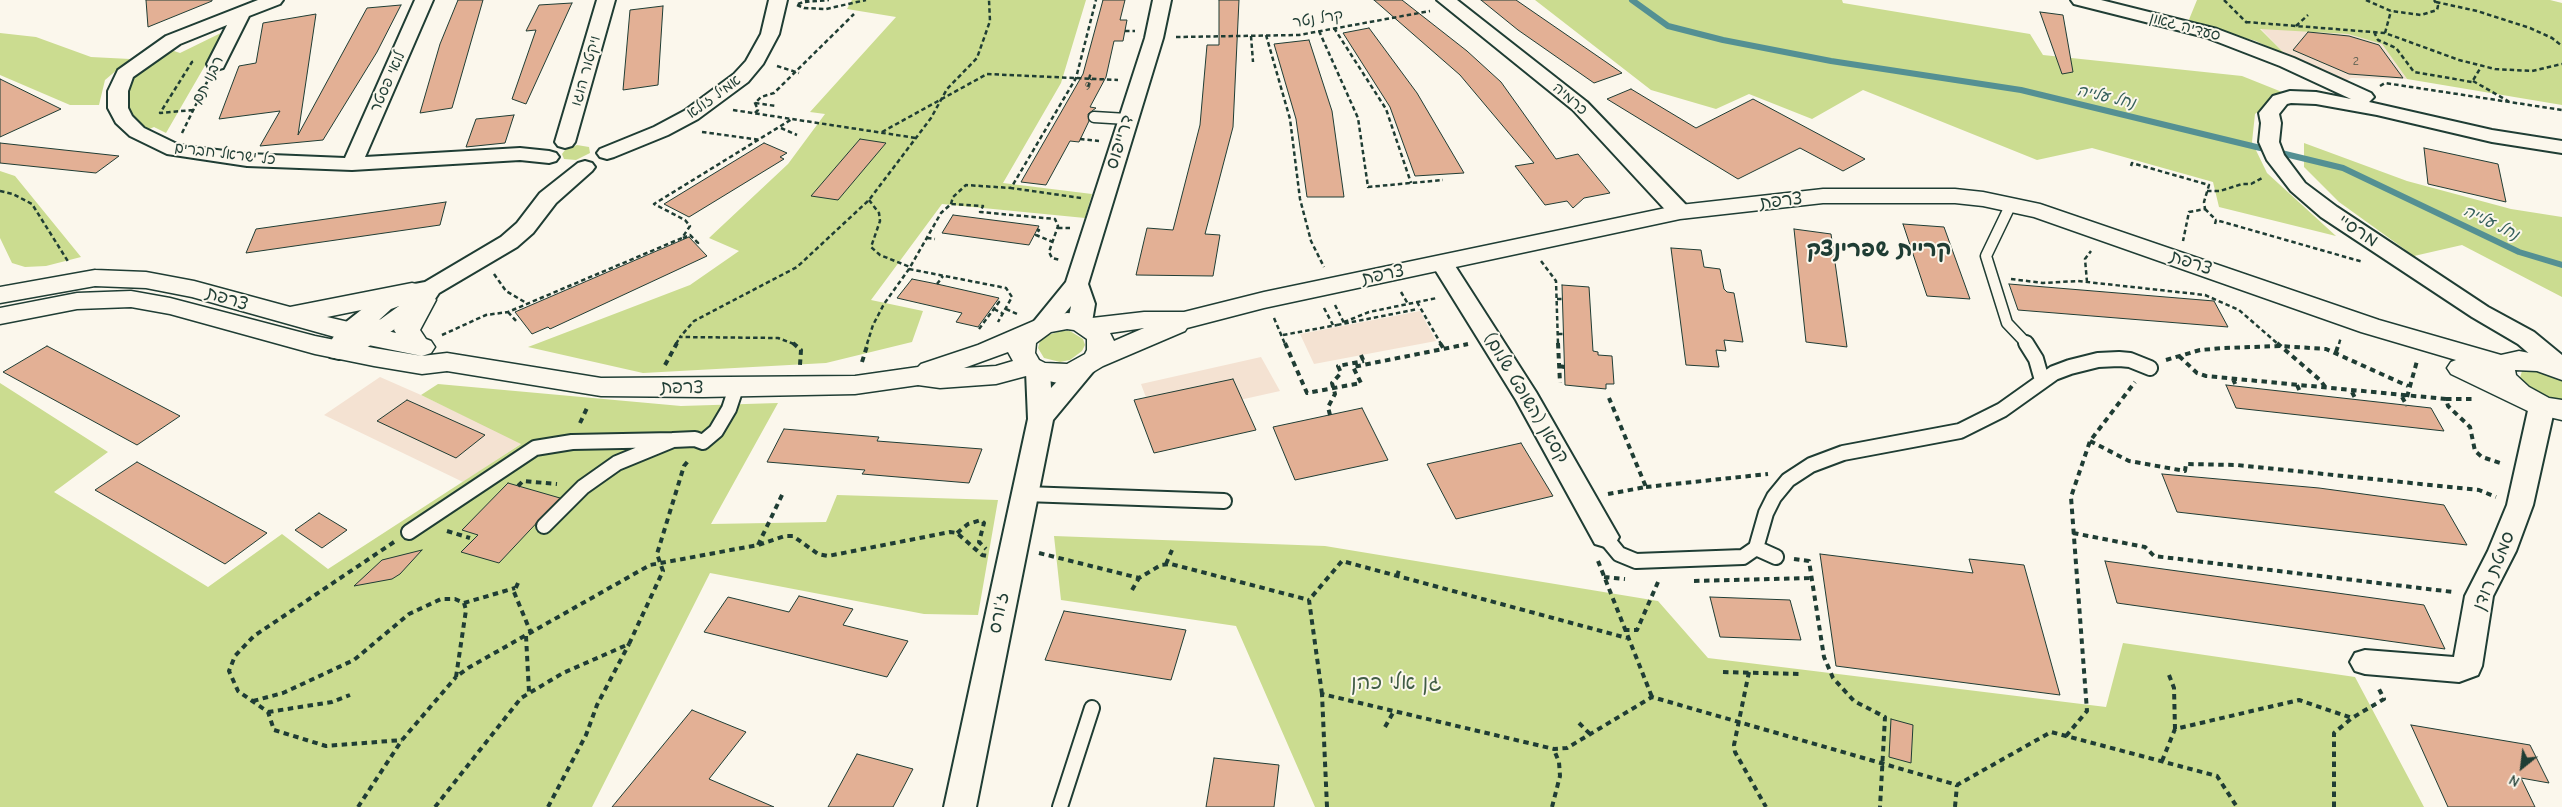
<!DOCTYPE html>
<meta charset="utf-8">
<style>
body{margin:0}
#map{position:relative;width:2562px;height:807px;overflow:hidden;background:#fbf7ec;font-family:"Comic Neue",sans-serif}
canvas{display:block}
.north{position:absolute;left:2497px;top:742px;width:50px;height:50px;-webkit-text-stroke:4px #fbf7ec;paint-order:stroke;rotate:209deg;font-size:14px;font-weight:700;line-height:20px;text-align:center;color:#1f3d34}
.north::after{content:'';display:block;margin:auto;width:18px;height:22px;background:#1f3d34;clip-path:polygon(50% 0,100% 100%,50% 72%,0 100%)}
</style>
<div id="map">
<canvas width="2562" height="807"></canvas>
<div class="north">N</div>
</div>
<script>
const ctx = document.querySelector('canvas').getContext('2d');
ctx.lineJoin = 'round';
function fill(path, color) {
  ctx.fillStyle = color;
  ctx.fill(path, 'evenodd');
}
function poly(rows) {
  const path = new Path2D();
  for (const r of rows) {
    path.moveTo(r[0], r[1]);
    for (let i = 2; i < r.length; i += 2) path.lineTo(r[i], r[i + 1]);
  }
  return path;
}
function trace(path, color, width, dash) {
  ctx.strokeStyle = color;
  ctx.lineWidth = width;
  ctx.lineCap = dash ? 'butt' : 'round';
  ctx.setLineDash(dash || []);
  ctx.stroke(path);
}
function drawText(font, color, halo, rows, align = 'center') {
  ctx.font = font + ' "Comic Neue","Playpen Sans Hebrew",sans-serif';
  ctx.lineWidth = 4;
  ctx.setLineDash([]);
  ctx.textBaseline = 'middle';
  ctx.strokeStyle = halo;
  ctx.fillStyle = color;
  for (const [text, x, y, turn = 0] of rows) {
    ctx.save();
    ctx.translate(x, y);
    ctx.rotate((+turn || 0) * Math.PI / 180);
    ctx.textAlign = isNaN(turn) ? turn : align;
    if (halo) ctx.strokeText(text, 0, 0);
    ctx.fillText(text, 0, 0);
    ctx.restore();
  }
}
const built = poly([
 [2260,28,2348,34,2382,44,2407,79,2351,78,2342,83,2288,57],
 [1420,311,1436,341,1314,364,1300,334],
 [1261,357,1280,391,1154,419,1141,384],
 [380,377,421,395,522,443,463,482,324,415]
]);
const green = poly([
 [852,0,1086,0,1061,83,1003,183,1092,194,1085,218,942,204,871,300,923,311,912,342,826,363,643,373,528,347,690,285,739,251,709,238,788,164,825,114,810,112,896,17,847,9],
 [1535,0,1842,0,1843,3,2030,34,2043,55,2242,76,2282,92,2255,114,2252,142,2267,173,2336,236,2219,207,2213,182,2092,148,2037,160,1863,90,1812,119,1749,94,1716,109,1651,90],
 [2197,0,2550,0,2562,3,2562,105,2407,79,2382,44,2348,34,2260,29,2288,57,2256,41,2188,22],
 [225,31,166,133,154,127,145,131,127,117,124,96,131,78,168,49,180,53],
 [0,33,36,37,91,57,130,59,105,80,99,105,70,105,0,75],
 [2304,143,2407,181,2511,209,2562,217,2562,297,2462,245,2414,256,2339,202,2304,167],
 [577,145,589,147,590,153,576,160,564,159,562,154,565,150],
 [0,171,15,176,81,257,46,266,25,267,12,263,0,238],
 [1061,331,1070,331,1083,339,1085,345,1082,351,1070,360,1060,362,1044,358,1038,348,1040,341,1045,336],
 [2537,370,2562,380,2562,401,2553,401,2519,381,2522,371],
 [0,383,108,452,54,492,208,587,282,534,328,569,521,444,421,395,438,384,681,406,778,403,711,524,826,522,837,495,998,500,978,615,924,614,710,573,592,807,0,807],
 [1054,536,1325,546,1658,601,1708,658,2106,707,2123,643,2355,677,2424,807,1315,807,1236,626,1061,600]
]);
const stream = poly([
 [1632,0,1668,26,1723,40,1831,61,2021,90,2343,168,2519,252,2562,265]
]);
const building = poly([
 [146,0,212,0,212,1,148,27,146,0],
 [458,0,483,0,452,108,420,113,440,44,458,0],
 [1103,0,1125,0,1120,20,1127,20,1123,41,1114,41,1106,77,1090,107,1096,108,1088,114,1089,121,1079,142,1070,141,1046,185,1021,182,1083,74,1103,0],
 [1219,0,1239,0,1233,127,1205,234,1220,235,1213,276,1136,275,1147,228,1173,230,1200,125,1207,45,1219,45,1219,0],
 [1374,0,1402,0,1467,51,1501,82,1556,159,1578,154,1610,193,1584,198,1573,208,1567,201,1545,205,1515,166,1534,163,1460,75,1374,0],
 [1481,0,1516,0,1622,73,1594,83,1518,30,1481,0],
 [572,3,526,104,512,99,536,30,526,31,539,5,572,3],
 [401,5,377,52,323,140,260,146,280,111,219,119,239,66,256,63,263,23,316,14,298,135,367,8,401,5],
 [663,6,658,85,623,90,630,10,663,6],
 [2040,12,2063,15,2073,72,2062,74,2040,12],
 [1369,28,1417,93,1464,173,1415,176,1390,107,1343,33,1369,28],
 [2308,32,2349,36,2379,45,2403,78,2349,74,2293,50,2308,32],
 [1309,40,1332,111,1344,197,1307,197,1296,119,1274,44,1309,40],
 [0,79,61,109,0,137,0,79],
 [1631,89,1696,128,1753,99,1865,159,1843,171,1800,148,1738,179,1607,99,1631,89],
 [514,115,505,143,466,147,476,119,514,115],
 [860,139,886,143,838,200,811,196,860,139],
 [0,143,119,156,96,173,0,163,0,143],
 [764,143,787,153,780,157,784,159,689,217,664,204,764,143],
 [2424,148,2498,164,2506,202,2428,184,2424,148],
 [446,202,440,225,246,253,256,229,446,202],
 [953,215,1039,226,1029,245,942,233,953,215],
 [1903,224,1944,227,1970,299,1927,296,1903,224],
 [1794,229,1831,234,1847,347,1806,342,1794,229],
 [689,237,707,256,550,329,548,327,532,334,515,312,689,237],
 [1671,248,1701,250,1704,267,1720,269,1724,289,1727,292,1734,293,1743,342,1724,340,1726,351,1716,350,1719,367,1686,365,1671,248],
 [912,279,937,284,999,298,978,327,956,322,962,313,897,298,912,279],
 [2009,284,2214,301,2228,327,2018,310,2009,284],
 [1562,285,1589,287,1593,351,1598,352,1598,355,1612,356,1614,384,1606,384,1606,389,1565,385,1562,285],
 [47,346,180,416,137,445,3,372,47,346],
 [1233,379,1256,430,1154,453,1134,400,1233,379],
 [2226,385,2431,408,2444,431,2236,408,2226,385],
 [407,400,485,435,456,458,377,421,407,400],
 [1362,408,1388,460,1295,480,1273,427,1362,408],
 [784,429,879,437,877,441,982,449,969,483,862,474,865,470,767,462,784,429],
 [1521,443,1553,496,1456,519,1427,464,1521,443],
 [137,462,267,533,225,564,95,490,137,462],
 [2162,474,2319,488,2444,505,2467,545,2177,512,2162,474],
 [508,483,560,498,499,563,461,552,478,535,462,530,508,483],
 [319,513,347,530,322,548,295,530,319,513],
 [422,550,400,574,392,579,354,586,382,560,422,550],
 [1820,554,1973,573,1969,559,2024,565,2060,695,1836,666,1820,554],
 [2105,561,2424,605,2445,649,2117,603,2105,561],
 [799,596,853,609,843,625,908,641,887,677,704,632,728,597,789,612,799,596],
 [1710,597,1790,600,1801,640,1720,637,1710,597],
 [1064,611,1186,630,1171,680,1045,660,1064,611],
 [692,710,746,732,709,779,774,807,612,807,692,710],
 [1891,719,1913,725,1911,763,1889,757,1891,719],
 [2411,725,2530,745,2549,783,2521,778,2535,807,2448,807,2411,725],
 [857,754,913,769,893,807,828,807,857,754],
 [1214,758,1279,765,1274,807,1206,807,1214,758]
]);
const pathFar1 = poly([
 [2224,0,2247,23],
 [2366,0,2391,11,2421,15,2437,10,2438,6,2434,0],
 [805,2,829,0],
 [2436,2,2477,11,2530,28,2552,38,2562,46],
 [798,4,809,0],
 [797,5,804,8,826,9,866,0],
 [2246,22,2385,33,2459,60,2495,69,2532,71,2562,64],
 [2296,26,2308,15],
 [1334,28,1386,109,1411,183],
 [1125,31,1135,31],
 [1319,31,1358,118,1368,187,1443,180],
 [2374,32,2378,40,2396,48,2414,72,2472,82,2481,67],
 [2385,33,2391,11],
 [1266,35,1290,119,1300,199,1311,241,1324,267],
 [1251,36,1253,62],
 [1176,37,1299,35,1430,11],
 [777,66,799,73],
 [1089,79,1091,72],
 [2473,81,2508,101,2510,105],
 [2380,86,2385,83,2562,110],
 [1088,87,1091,79],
 [755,103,776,106],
 [193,110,160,113,192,62,196,61],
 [733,110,916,138],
 [755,113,758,110,755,103,761,97,774,93,854,14],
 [781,128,797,135],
 [702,132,761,140],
 [882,132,987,74,1118,80],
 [182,133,208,80],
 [1080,139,1099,141],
 [2131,166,2132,163,2209,185,2204,202,2205,209,2189,212,2183,241],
 [0,191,13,194,32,204,69,263],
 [2207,191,2220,191,2242,184,2251,184,2264,177],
 [1081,198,1011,188,1076,78,1096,0],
 [869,200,879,213,880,221,871,247,880,255,910,267],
 [951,204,953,197,966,185,1011,188],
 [2205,209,2216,220],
 [2215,224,2216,220,2363,262],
 [1058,228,1070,228],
 [1037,229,1039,230,1036,235,1053,242],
 [683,238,690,235,698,243,696,244],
 [927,238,935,239],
 [1541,261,1556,281,1558,344],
 [909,269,1006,288,1012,297,998,322],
 [494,274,506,291,528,304],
 [2011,279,2043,283,2078,281,2205,295,2239,310,2278,344],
 [2087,282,2085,259,2091,251],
 [937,284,943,276],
 [1401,292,1408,304],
 [1557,299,1562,299],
 [1417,302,1441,344],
 [1335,305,1345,325],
 [1324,308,1333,325],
 [994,309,1002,313],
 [1006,309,1017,314],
 [508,312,517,322],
 [1274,318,1285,344],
 [1344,322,1369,312,1437,298],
 [979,329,999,302,996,301],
 [1558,334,1564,334],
 [442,335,486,315,508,312,682,238,690,226,685,220,654,204,792,119],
 [1283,335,1337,325],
 [676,344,680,337],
 [794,344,778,338,680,337,694,321,797,267,869,200,931,118,947,89,977,58,990,21,989,0],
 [867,344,873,325,884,304,909,269,941,213,951,204,983,206,980,212,1055,219,1058,226,1049,252,1052,258,1060,260],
 [2339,344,2341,337]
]);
const path = poly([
 [793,343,801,350,800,365],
 [1285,343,1307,393,1361,383,1353,367,1468,344],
 [1440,343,1444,349],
 [1558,343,1560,383],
 [2277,343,2320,380,2326,388],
 [2336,352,2339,343],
 [1361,355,1364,362],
 [2179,356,2197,373,2206,376,2446,399,2448,406,2470,427,2475,451,2482,457,2503,464],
 [2166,360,2200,350,2224,348,2280,346,2326,349,2408,386],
 [862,362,868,343],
 [665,365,677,343],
 [1559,366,1565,367],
 [2233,379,2236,386],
 [2297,385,2301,394],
 [2352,392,2356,400],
 [2402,397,2407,406],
 [2407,397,2417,361],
 [2446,399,2472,399],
 [1330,415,1328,407,1335,394,1332,383,1341,373,1338,366,1364,361],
 [580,423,588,406],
 [2090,441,2129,461,2185,471,2186,464,2237,465,2479,490,2496,497],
 [518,486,523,481,557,484],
 [1646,487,1768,474],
 [1608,494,1646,487,1609,398],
 [447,531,470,538],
 [957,533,968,524,981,520,984,523,979,542,986,549],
 [2073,533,2145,547,2154,556,2453,592],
 [394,542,254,636,235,656,229,671,238,691,268,712,274,730,326,746,402,740],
 [758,545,783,493],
 [1039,553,1139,578,1161,565,1171,564,1309,600],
 [1794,559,1809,561,1824,657,1833,678,1854,701,1885,717,1880,807],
 [1598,561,1652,697],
 [1166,564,1172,550],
 [1397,576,1400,567],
 [1604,577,1625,579],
 [1694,581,1812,578],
 [518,583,514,592,531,633],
 [1132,590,1139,578],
 [464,603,515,588],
 [1624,630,1637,630,1658,582],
 [526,636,529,692],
 [1723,672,1799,674],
 [1749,672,1734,745,1735,752,1766,807],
 [2169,675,2174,688,2175,729],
 [1322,694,1309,600,1342,561,1627,638],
 [253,701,283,693,354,660,409,614,441,599,455,599,464,603,466,610,456,677,468,668,650,565,758,545,785,536,793,536,818,554,828,556,950,532,957,533,982,555,987,556],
 [268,712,332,702,350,695],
 [1579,723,1590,734],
 [1385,727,1394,711],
 [2066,736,2087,711,2071,497,2090,441,2135,382],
 [2162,761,2175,729,2299,700,2352,718],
 [358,807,402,740,456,677],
 [435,807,521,698,563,673,629,644,663,571,657,554,684,466,689,460],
 [548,807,586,735,597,705,629,644],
 [1327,807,1322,694,1554,749,1567,748,1652,697,1957,785,2051,732,2217,776,2237,807],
 [1552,807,1560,776,1559,762,1554,750],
 [1955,807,1957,785],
 [2334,807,2334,733,2352,718,2384,699,2378,687]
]);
const laneFar1 = poly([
 [1094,117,1127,119],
 [2011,204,1986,256,2007,323,2027,344]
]);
const lane = poly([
 [2026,343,2036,359,2042,380],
 [1025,494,1224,501],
 [544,526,583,487,617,463,673,440,695,439,703,442,716,431,729,409,736,388],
 [409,532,535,448,572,442,673,440],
 [1605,537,1619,554,1636,561,1743,557,1756,548,1766,513,1774,497,1788,480,1811,465,1843,453,1960,431,2002,410,2054,373,2070,367,2098,360,2119,359,2130,360,2150,368],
 [1756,548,1776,557],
 [1060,807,1092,708]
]);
const street = poly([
 [258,0,283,0,280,4,249,16,223,68,216,70,209,68,207,64,227,25,180,44,133,77,128,91,128,108,132,116,144,128,179,145,247,154,345,158,415,0,433,0,365,157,520,148,549,151,556,153,559,157,556,161,549,163,520,160,352,170,247,166,167,154,130,136,116,123,108,108,108,91,118,70,166,36,258,0],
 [597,0,615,0,575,142,572,146,565,148,558,146,555,142,597,0],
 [769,0,787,0,779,34,763,64,748,82,698,119,668,135,614,157,607,159,600,157,597,153,600,149,654,127,684,111,734,74,746,61,761,34,769,0],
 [1153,0,1171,0,1163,38,1088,284,1095,304,1092,322,1088,327,1080,330,1072,327,1068,322,1071,306,1051,330,1043,333,1035,330,1031,325,1035,320,1066,282,1145,38,1153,0],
 [1437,0,1457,0,1587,102,1688,207,1691,212,1688,217,1680,218,1672,217,1573,110,1437,0],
 [2071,0,2101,0,2217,29,2294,58,2371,93,2374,97,2369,102,2492,130,2562,141,2562,153,2492,142,2377,115,2316,104,2291,103,2287,104,2279,114,2281,123,2279,142,2284,155,2305,183,2337,207,2488,307,2534,332,2562,355,2562,376,2553,374,2518,344,2472,317,2321,217,2291,191,2267,160,2259,142,2261,123,2259,113,2273,96,2290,91,2316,92,2351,99,2280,66,2205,37,2074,4,2071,0],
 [585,161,592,163,595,167,592,171,556,203,533,233,517,247,439,293,431,305,357,354,339,359,330,357,327,351,328,345,341,326,375,299,404,286,425,282,501,237,517,223,540,193,578,163,585,161],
 [399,306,381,319,379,320,391,309,399,306],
 [1442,256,1450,258,1536,392,1619,537,1615,544,1605,547,1595,544,1516,400,1431,263,1434,258,1442,256],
 [1085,359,1094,361,1097,367,1053,420,976,807,944,807,1028,419,1026,371,1029,365,1038,363,1047,365,1050,371,1051,388,1076,361,1085,359],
 [2542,397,2551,400,2555,406,2533,505,2516,551,2493,596,2482,666,2478,675,2459,682,2365,674,2355,671,2350,662,2355,653,2365,650,2454,657,2465,596,2488,551,2507,505,2529,406,2533,400,2542,397]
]);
const secondary = poly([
 [1823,189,1955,189,1983,192,2040,204,2379,320,2501,355,2519,351,2550,357,2562,361,2562,380,2537,371,2515,370,2516,375,2529,387,2549,398,2562,400,2562,420,2532,413,2451,374,2447,368,2451,362,2456,360,2361,332,2034,217,1983,206,1955,203,1823,203,1680,219,1264,308,1187,328,1185,331,1103,366,1083,378,1058,383,1026,376,996,384,940,388,918,385,855,394,703,397,601,396,447,371,422,374,374,366,315,354,170,314,131,307,77,309,0,324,0,308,77,293,131,291,170,298,315,336,374,348,422,356,447,353,601,378,855,376,918,367,921,364,978,345,1043,317,1067,313,1080,314,1092,318,1144,312,1184,312,1264,292,1680,205,1823,189],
 [1144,328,1114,341,1110,333,1144,328],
 [1067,329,1074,330,1087,339,1087,350,1085,354,1067,364,1045,363,1039,360,1035,353,1036,343,1051,332,1067,329],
 [1008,352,1013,361,996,366,964,368,1008,352],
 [95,270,146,272,194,281,290,307,412,283,421,285,424,292,432,294,436,300,420,330,426,339,431,341,435,347,431,353,422,356,349,341,192,297,146,288,95,286,0,303,0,287,95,270],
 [410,300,394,330,396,333,327,317,410,300]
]);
const pathBridge = poly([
 [1337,325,1418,309]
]);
const farNumbernames = [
 ["2",2356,62],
 ["9",1088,87]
];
const farStreetnames = [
 ["קרל נטר",1318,19,-9],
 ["סעדיה גאון",2185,27,15],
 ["ויקטור הוגו",586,71,-74],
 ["רבנו תם",208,80,-63],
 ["לואי פסטר",388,82,-66],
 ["אמיל זולא",714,97,-36],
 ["כרמיה",1570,99,41],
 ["כל ישראל חברים",225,154,7]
];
const farWaternames = [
 ["נחל עלייה",2106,97,13],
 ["נחל עלייה",2491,223,26]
];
const streetNames = [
 ["דרייפוס",1120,142,-72],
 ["צרפת",1781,201,-7],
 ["מרסיי",2358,231,33],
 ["צרפת",2191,263,19],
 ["צרפת",1383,275,-12],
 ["צרפת",227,299,17],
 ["צרפת",682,388],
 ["קסאן (השופט שלום)",1526,398,59],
 ["סמטת רודן",2494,571,-68],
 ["ז'ורס",999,613,-79]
];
const nearParknames = [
 ["גן אלי כהן",1396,683]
];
const districtNames = [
 ["קריית שפרינצק",1879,250]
];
fill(built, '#f4e2d2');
fill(green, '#cbdc90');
trace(stream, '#549093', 6);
fill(building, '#e3b095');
trace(building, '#1f3d34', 1);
trace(laneFar1, '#1f3d34', 13);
trace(lane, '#1f3d34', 18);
trace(street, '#1f3d34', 4);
trace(secondary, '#1f3d34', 3);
trace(pathFar1, '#1f3d34', 2.5, [4.5, 3]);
trace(path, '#1f3d34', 4, [5.5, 4.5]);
trace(laneFar1, '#fbf7ec', 10);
trace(lane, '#fbf7ec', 14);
fill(street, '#fbf7ec');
fill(secondary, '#fbf7ec');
trace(pathBridge, '#1f3d34', 2.5, [4.5, 3]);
drawText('12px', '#505a4c', null, farNumbernames);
drawText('15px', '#1f3d34', '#fbf7ec', farStreetnames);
drawText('italic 16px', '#35605c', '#fbf7ec', farWaternames);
drawText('18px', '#1f3d34', '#fbf7ec', streetNames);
drawText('21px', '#415d46', '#fbf7ec', nearParknames);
drawText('bold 22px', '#1f3d34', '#fbf7ec', districtNames);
</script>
